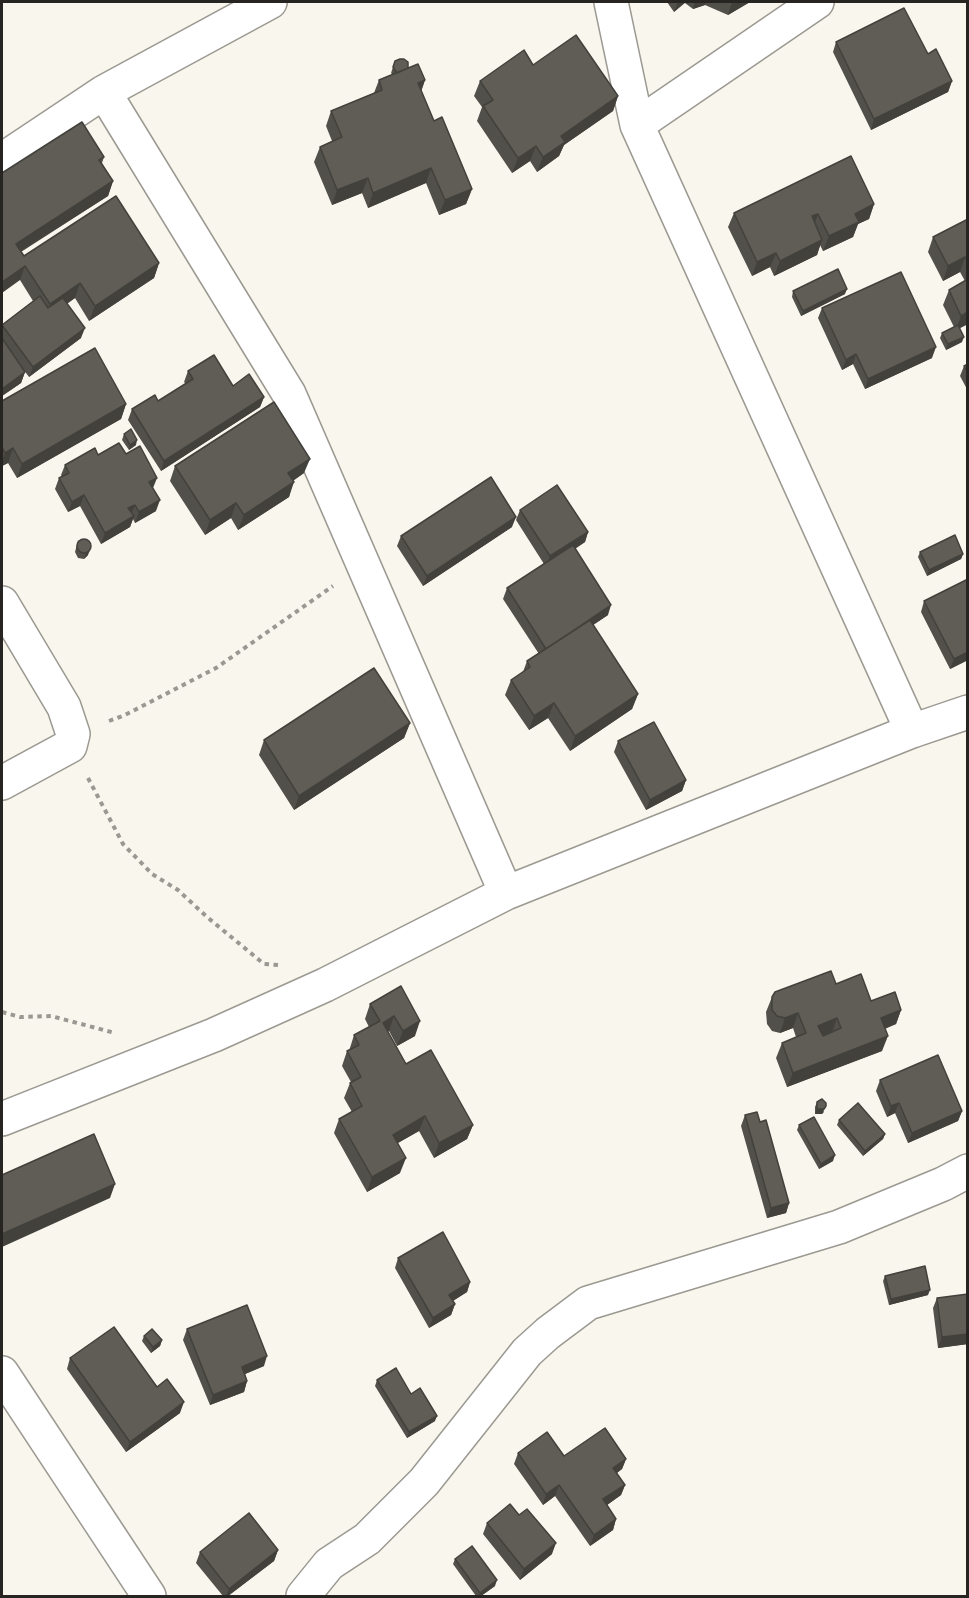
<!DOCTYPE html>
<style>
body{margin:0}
#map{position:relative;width:969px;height:1598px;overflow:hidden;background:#f8f6ed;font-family:"PT Serif",serif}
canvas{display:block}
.frame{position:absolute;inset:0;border:3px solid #262522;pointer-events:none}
</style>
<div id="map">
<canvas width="969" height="1598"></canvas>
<div class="frame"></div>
</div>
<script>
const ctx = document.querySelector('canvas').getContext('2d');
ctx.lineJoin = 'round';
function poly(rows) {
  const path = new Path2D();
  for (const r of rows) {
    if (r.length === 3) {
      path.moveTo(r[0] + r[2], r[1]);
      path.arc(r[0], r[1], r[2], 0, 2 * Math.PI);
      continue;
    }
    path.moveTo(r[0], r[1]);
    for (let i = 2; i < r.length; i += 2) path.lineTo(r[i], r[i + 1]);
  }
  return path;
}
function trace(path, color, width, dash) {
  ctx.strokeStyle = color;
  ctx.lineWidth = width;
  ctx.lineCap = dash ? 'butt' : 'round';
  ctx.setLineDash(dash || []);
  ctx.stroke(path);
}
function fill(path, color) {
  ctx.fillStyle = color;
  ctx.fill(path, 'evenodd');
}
const path = poly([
 [109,721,125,715,216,668,333,586],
 [88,778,123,844,152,874,178,890,207,917,264,964,278,965],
 [2,1012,20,1017,51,1016,115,1033]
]);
const minor = poly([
 [611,2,637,125,912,731],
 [104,92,289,394,506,893],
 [637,125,817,2],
 [2,160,104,92,270,2],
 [2,603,64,707,73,734,70,746,2,783],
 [2,1119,214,1035,325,985,506,893,912,731,968,712],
 [2,1373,149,1596],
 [303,1596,329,1564,367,1539,424,1482,527,1352,548,1333,588,1303,839,1227,943,1184,968,1171]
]);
const wall = poly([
 [667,2,750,2,728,15,705,5,693,9,685,3,674,12],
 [836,42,928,54,952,81,948,92,871,130,833,52],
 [395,61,408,68,425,80,421,91,434,121,472,189,466,204,439,215,426,183,368,208,362,193,332,205,314,162,320,147,332,141,326,126,331,111,374,93,379,80,393,75,391,73],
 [533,65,618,96,613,111,564,145,559,156,537,172,530,161,512,173,477,121,482,107,474,96,480,81],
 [104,157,102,163,113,181,108,196,21,252,24,256,159,263,154,278,89,321,75,298,67,304,81,338,29,377,14,357,25,372,21,383,2,396,2,325,33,301,20,280,2,173],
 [874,204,869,219,858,224,853,237,823,251,820,245,817,255,774,276,770,267,752,276,728,227,734,213],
 [968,219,968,324,960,328,962,342,946,350,940,338,942,333,954,327,943,305,949,290,965,281,960,272,943,281,928,252,933,237],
 [793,291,845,294,801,316,792,297],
 [822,308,932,358,865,389,853,364,842,370,818,318],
 [968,364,968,391,960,376,964,366],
 [188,371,233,386,264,397,260,407,161,471,128,420,132,409,158,401,186,384,184,382],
 [2,401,126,404,121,419,17,478,8,463,2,466],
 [124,434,136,445,129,450,122,440],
 [126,454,153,488,156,511,135,523,133,519,130,527,101,544,80,506,68,512,55,489,59,478,62,477,61,475,65,465,98,455],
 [175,466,304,473,293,481,289,497,238,530,231,518,205,535,170,481],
 [520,510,588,532,585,542,575,549,608,615,593,625,638,694,632,709,570,751,548,718,529,730,505,695,511,680,523,672,527,661,539,654,503,599,507,588,544,564,516,520],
 [512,527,423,586,397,546,401,536],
 [78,540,88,555,84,559,78,558,75,552],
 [920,552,963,554,961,559,927,576,918,557],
 [968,579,968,660,950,669,921,612,924,601],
 [410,723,404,738,294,810,259,755,264,740],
 [618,741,686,780,682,791,646,810,614,752],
 [836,984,871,1001,901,1010,896,1024,885,1029,882,1051,787,1087,776,1058,782,1043,796,1037,793,1028,780,1033,772,1031,767,1024,766,1012,772,997],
 [401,986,415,1036,397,1046,389,1031,388,1031,406,1064,473,1125,467,1139,434,1158,419,1131,398,1143,400,1173,367,1192,334,1133,339,1119,352,1112,344,1098,350,1083,351,1082,342,1066,347,1051,349,1051,354,1035,369,1027,365,1019,370,1004],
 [880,1080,962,1111,958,1121,908,1143,895,1113,887,1117,876,1091],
 [817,1102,824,1112,822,1114,815,1114,815,1107],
 [745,1115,760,1122,789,1203,786,1213,767,1218,741,1126],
 [839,1120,885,1134,883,1139,863,1156,837,1125],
 [799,1125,833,1161,819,1169,797,1130],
 [398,1258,470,1282,467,1292,453,1301,455,1304,451,1315,429,1328,395,1268],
 [885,1276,928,1295,889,1305,883,1281],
 [968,1294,968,1344,938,1348,933,1308,937,1298],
 [187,1329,264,1366,245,1374,247,1381,244,1392,210,1405,183,1340],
 [144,1336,162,1340,160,1346,151,1353,142,1341],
 [70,1358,157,1387,180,1413,126,1452,67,1369],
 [377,1380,411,1394,435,1421,407,1438,375,1386],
 [518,1453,626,1459,622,1469,617,1473,625,1485,621,1495,607,1505,616,1519,613,1530,590,1546,555,1496,543,1505,514,1464],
 [487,1523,552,1554,520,1580,483,1534],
 [278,1550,274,1561,228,1596,223,1596,196,1563,200,1552],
 [455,1559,495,1586,481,1596,476,1596,453,1564]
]);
const shadedWall = poly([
 [678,2,685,2,674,12],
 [695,2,706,2,705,5,693,9],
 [732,2,750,2,728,15],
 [425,80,420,95,418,83],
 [952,81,948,92,871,130,874,119],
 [618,96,613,111,564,145,559,156,537,172,543,157,561,136],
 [536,146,530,161,512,173,518,158],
 [431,168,426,183,368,208,373,193],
 [368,178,362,193,332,205,337,190],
 [113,181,108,196,10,258,16,244],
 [472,189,466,204,439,215,445,200],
 [874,204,869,219,858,224,853,237,823,251,829,236,855,214],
 [818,214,813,228,812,216],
 [822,240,817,255,774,276,780,261],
 [776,253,770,267,752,276,757,262],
 [965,257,960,272,943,281,948,266],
 [159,263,154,278,89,321,95,306],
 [25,266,20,280,2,293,2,282],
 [80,283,75,298,44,318,50,304],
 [847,289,845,294,801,316,803,311],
 [968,312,968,324,956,330,961,316],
 [85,328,81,338,29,377,33,367],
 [964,337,962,342,946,350,948,344],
 [936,347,932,358,865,389,868,379],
 [856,354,853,364,842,370,846,360],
 [25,372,21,383,2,396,2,389],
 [264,397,260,407,161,471,164,461],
 [126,404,121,419,17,478,22,464],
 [137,440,136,445,129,450,130,445],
 [13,448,8,463,2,466,2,461,5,453],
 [310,459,304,473,283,487,288,473],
 [157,478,153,488,146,493,149,482],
 [294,482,289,497,238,530,244,515],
 [84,495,80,506,68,512,72,502],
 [160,500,156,511,135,523,139,512],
 [236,503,231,518,205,535,210,520],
 [135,505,131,515,128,508],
 [134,516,130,527,101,544,105,533],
 [516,517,512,527,423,586,427,576],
 [588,532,585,542,546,567,550,556],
 [90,550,88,555,84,559,86,553],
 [963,554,961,559,927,576,929,570],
 [611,605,608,615,542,659,546,649],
 [968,652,968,660,950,669,954,659],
 [638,694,632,709,570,751,575,736],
 [554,703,548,718,529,730,534,716],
 [410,723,404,738,294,810,299,796],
 [686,780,682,791,646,810,650,800],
 [901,1010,896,1024,875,1032,881,1018],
 [798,1013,793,1028,780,1033,785,1018],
 [394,1016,389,1031,378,1037,383,1023],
 [837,1018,832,1033,813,1040,818,1026],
 [420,1021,415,1036,397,1046,403,1031],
 [888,1036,882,1051,787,1087,793,1073],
 [899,1103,895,1113,887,1117,891,1106],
 [826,1106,822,1114,815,1114,817,1109],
 [962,1111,958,1121,908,1143,912,1133],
 [425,1116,419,1131,387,1149,393,1135],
 [473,1125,467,1139,434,1158,439,1143],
 [885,1134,883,1139,863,1156,865,1151],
 [835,1155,833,1161,819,1169,821,1164],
 [406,1158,400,1173,367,1192,372,1177],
 [115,1184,110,1198,2,1247,2,1234],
 [789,1203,786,1213,767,1218,771,1208],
 [470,1282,467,1292,446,1305,449,1295],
 [930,1290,928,1295,889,1305,891,1299],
 [455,1304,451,1315,429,1328,433,1318],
 [968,1334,968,1344,938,1348,942,1337],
 [162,1340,160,1346,151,1353,153,1347],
 [267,1356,264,1366,238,1377,242,1367],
 [247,1381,244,1392,210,1405,213,1395],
 [184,1402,180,1413,126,1452,130,1442],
 [437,1416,435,1421,407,1438,409,1432],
 [626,1459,622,1469,610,1478,613,1468],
 [559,1485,555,1496,543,1505,546,1494],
 [625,1485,621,1495,600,1510,603,1499],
 [616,1519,613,1530,590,1546,594,1535],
 [556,1543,552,1554,520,1580,524,1569],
 [278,1550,274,1561,228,1596,226,1596,229,1589],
 [497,1580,495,1586,481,1596,479,1596,480,1593]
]);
const building = poly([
 [904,8,928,54,936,49,952,81,874,119,836,42,904,8],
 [576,35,618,96,561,136,565,142,543,157,536,146,518,158,483,106,493,100,480,81,524,50,533,65,576,35],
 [400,59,404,59,408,62,408,68,397,73,393,67,395,61,400,59],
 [418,64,425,80,418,83,434,121,442,117,472,189,445,200,431,168,373,193,368,178,337,190,320,147,342,137,331,111,382,90,379,80,418,64],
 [82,122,104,157,99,160,113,181,16,244,24,256,116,196,159,263,95,306,80,283,50,304,25,266,2,282,2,173,82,122],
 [851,156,874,204,855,214,859,222,829,236,818,214,812,216,822,240,780,261,776,253,757,262,734,213,851,156],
 [968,219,968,262,965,257,948,266,933,237,968,219],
 [838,269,847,289,803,311,793,291,838,269],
 [901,272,936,347,868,379,856,354,846,360,822,308,901,272],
 [968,279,968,312,961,316,949,290,968,279],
 [40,296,48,308,63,298,85,328,33,367,2,325,40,296],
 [958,325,964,337,948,344,942,333,958,325],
 [2,338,25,372,2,389,2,338],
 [95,348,126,404,22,464,13,448,5,453,2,447,2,401,95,348],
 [214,355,233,386,249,374,264,397,164,461,132,409,155,395,158,401,193,379,188,371,214,355],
 [968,364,968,373,964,366,968,364],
 [274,402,310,459,288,473,294,482,244,515,236,503,210,520,175,466,274,402],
 [131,429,137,440,130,445,124,434,131,429],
 [119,443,126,454,140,446,157,478,149,482,160,500,139,512,135,505,128,508,134,516,105,533,84,495,72,502,59,478,69,473,65,465,95,448,98,455,119,443],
 [491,477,516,517,427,576,401,536,491,477],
 [557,485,588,532,550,556,520,510,557,485],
 [955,535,963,554,929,570,920,552,955,535],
 [84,546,7],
 [573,545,611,605,546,649,507,588,573,545],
 [968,579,968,652,954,659,924,601,968,579],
 [590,620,638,694,575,736,554,703,534,716,511,680,530,667,527,661,590,620],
 [374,668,410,723,299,796,264,740,374,668],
 [654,722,686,780,650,800,618,741,654,722],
 [831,971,836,984,861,974,871,1001,895,992,901,1010,881,1018,888,1036,793,1073,782,1043,806,1033,798,1013,785,1018,777,1016,772,1010,772,997,775,992,831,971],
 [837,1018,841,1028,823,1036,818,1026,837,1018],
 [401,986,420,1021,403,1031,394,1016,383,1023,406,1064,431,1050,473,1125,439,1143,425,1116,393,1135,406,1158,372,1177,339,1119,362,1106,350,1083,361,1077,347,1051,359,1045,354,1035,380,1021,370,1004,401,986],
 [938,1055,962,1111,912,1133,899,1103,891,1106,880,1080,938,1055],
 [822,1099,826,1103,826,1106,824,1109,817,1109,817,1102,822,1099],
 [858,1103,885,1134,865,1151,839,1120,858,1103],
 [757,1112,760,1122,766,1120,789,1203,771,1208,745,1115,757,1112],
 [814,1117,835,1155,821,1164,799,1125,814,1117],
 [94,1134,115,1184,2,1234,2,1175,94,1134],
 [443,1232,470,1282,449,1295,455,1304,433,1318,398,1258,443,1232],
 [925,1266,930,1290,891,1299,885,1276,925,1266],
 [968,1294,968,1334,942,1337,937,1298,968,1294],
 [247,1305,267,1356,242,1367,247,1381,213,1395,187,1329,247,1305],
 [114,1327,157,1387,167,1379,184,1402,130,1442,70,1358,114,1327],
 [152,1329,162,1340,153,1347,144,1336,152,1329],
 [396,1368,411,1394,420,1388,437,1416,409,1432,377,1380,396,1368],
 [605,1428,626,1459,613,1468,625,1485,603,1499,616,1519,594,1535,559,1485,546,1494,518,1453,547,1432,564,1456,605,1428],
 [510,1504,519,1515,527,1509,556,1543,524,1569,487,1523,510,1504],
 [249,1513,278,1550,229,1589,200,1552,249,1513],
 [472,1546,497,1580,480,1593,455,1559,472,1546]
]);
trace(minor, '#9b9991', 36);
trace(path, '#9a9892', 4, [4.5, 4.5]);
trace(minor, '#fff', 33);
fill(wall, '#52504a');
fill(shadedWall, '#42413c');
fill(building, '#5f5d56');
trace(building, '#42413c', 1.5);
</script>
